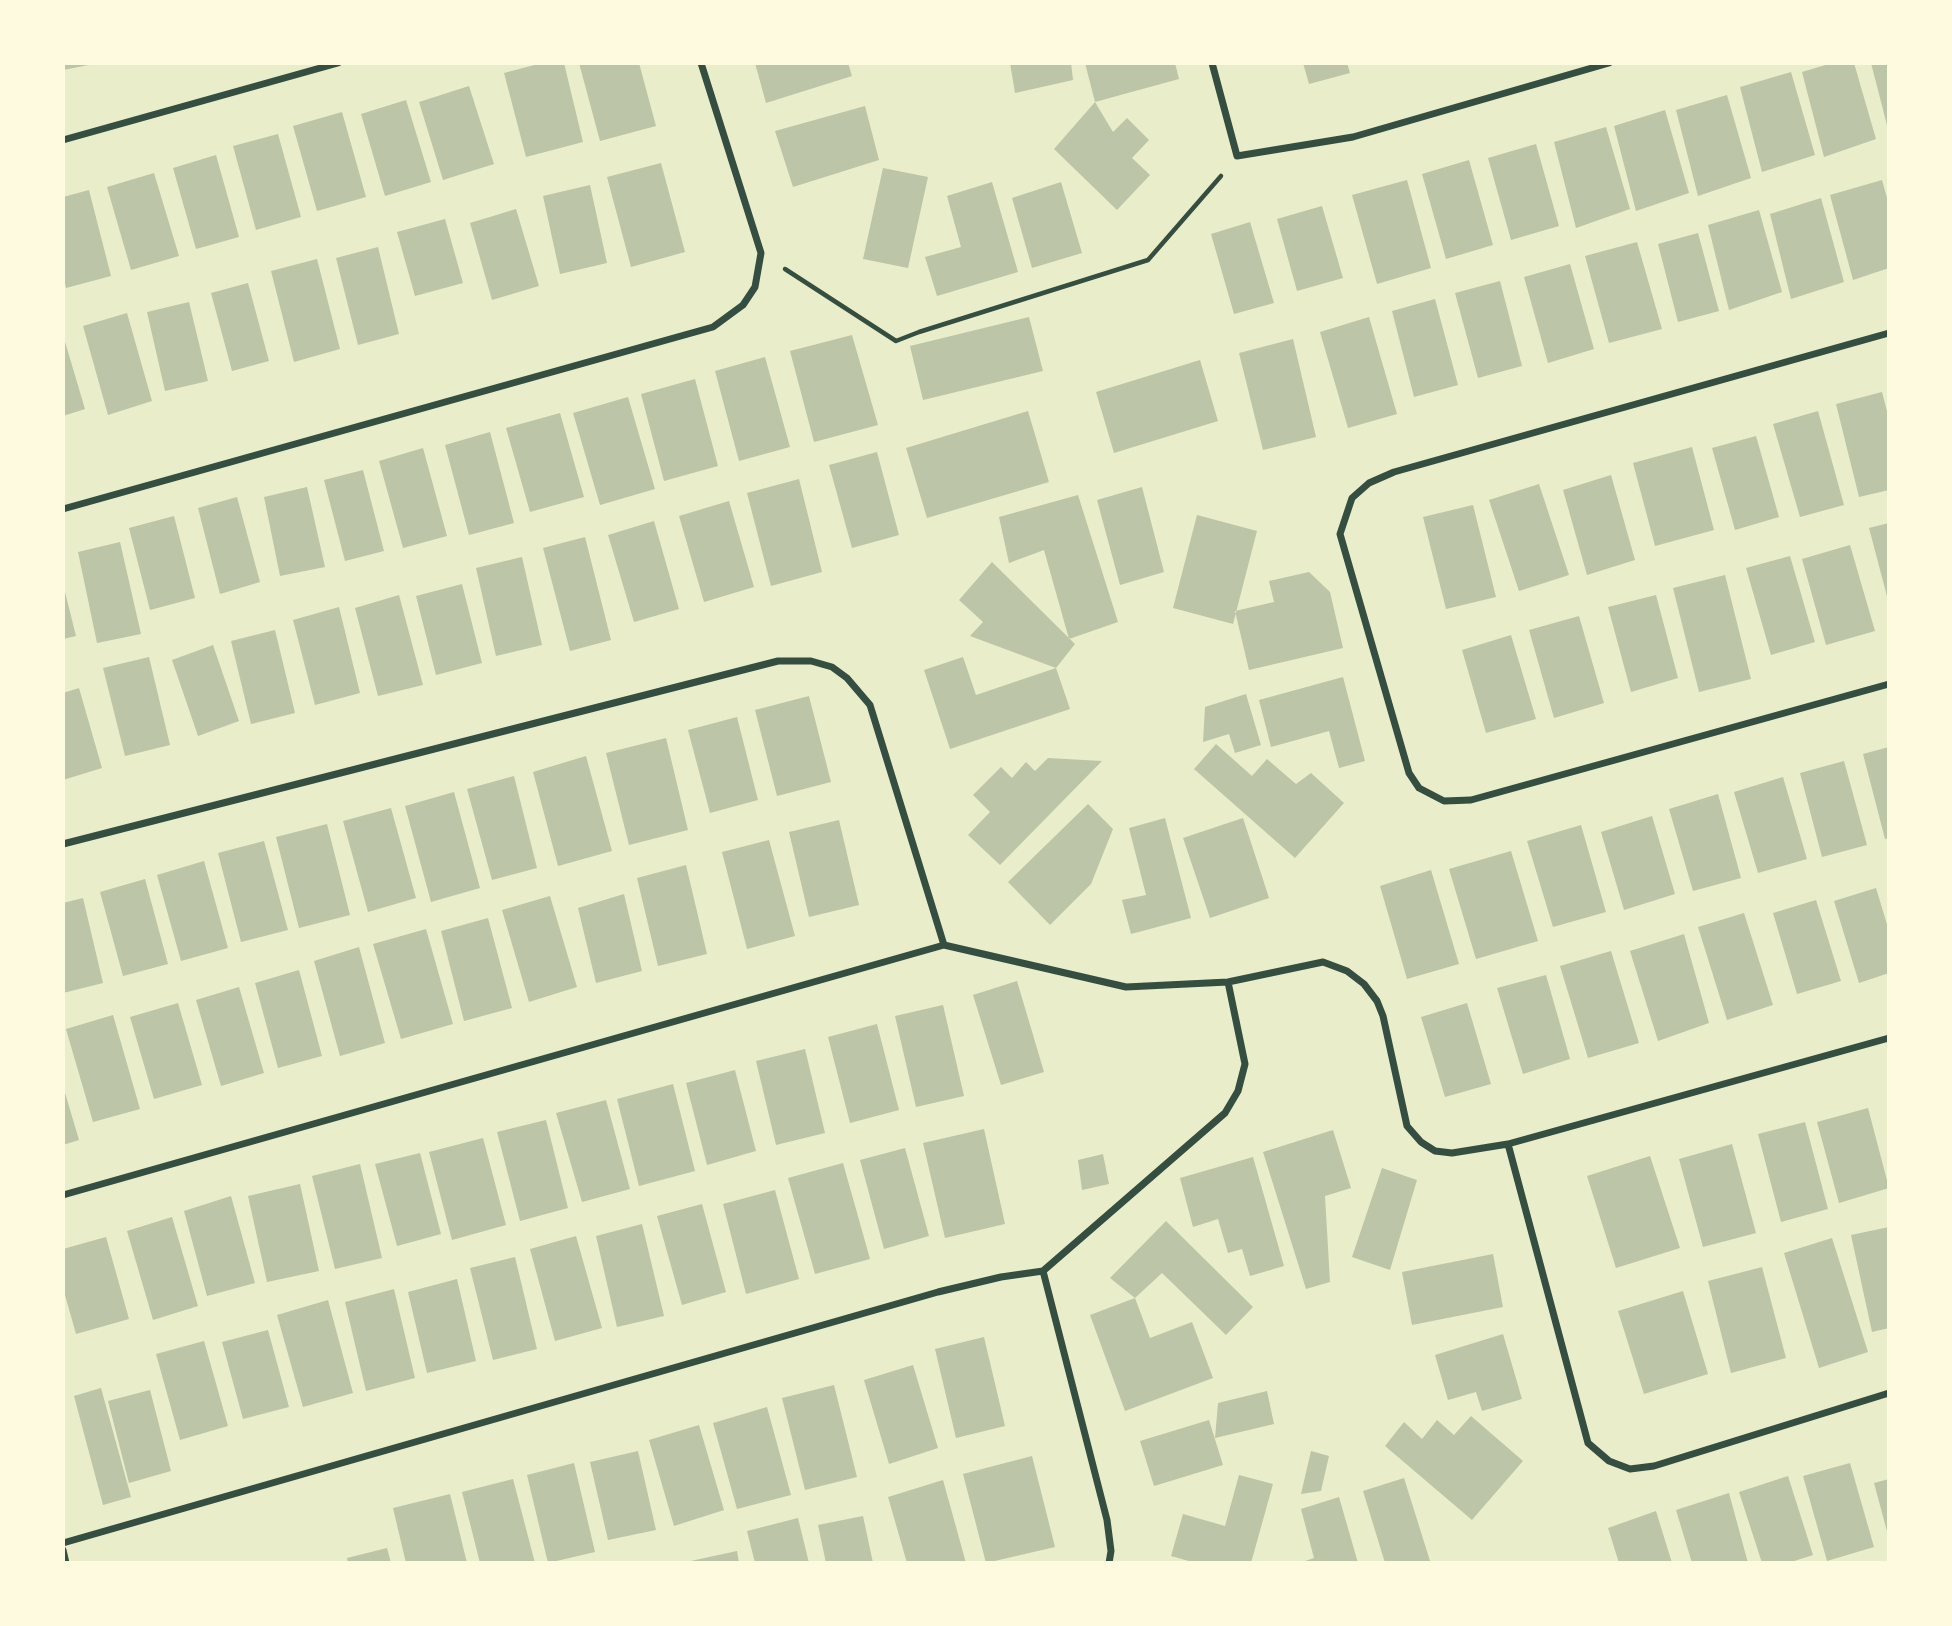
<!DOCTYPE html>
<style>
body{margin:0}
#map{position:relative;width:1952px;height:1626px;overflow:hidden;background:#e9edc9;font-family:Roboto,sans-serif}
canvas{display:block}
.frame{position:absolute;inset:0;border:65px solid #fefae0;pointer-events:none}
</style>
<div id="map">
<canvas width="1952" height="1626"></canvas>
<div class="frame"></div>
</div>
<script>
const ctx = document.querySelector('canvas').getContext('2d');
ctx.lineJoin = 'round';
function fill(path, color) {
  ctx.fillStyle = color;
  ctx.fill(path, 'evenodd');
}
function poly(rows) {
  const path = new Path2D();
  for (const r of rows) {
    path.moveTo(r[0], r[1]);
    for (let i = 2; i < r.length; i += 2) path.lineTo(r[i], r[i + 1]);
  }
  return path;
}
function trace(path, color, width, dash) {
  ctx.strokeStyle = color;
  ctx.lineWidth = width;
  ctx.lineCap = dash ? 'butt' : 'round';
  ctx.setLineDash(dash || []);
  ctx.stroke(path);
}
const building = poly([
 [63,63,94,63,94,64,63,70],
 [542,63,564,63,583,142,526,157,504,73],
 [579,63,639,63,656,126,600,141],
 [755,63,848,63,852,76,766,103],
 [1010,63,1071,63,1073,80,1015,93],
 [1085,63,1175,63,1179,79,1095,102],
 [1303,63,1347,63,1350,73,1309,84],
 [1832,63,1854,63,1876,139,1824,157,1802,72],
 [1871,63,1889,63,1889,129,1888,129],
 [1791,72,1815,155,1762,172,1740,87],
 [469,86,494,164,443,180,419,102],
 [1727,95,1751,178,1698,196,1676,110],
 [406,100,431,182,385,196,361,114],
 [1095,102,1113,132,1127,118,1149,140,1132,158,1150,175,1117,210,1054,149],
 [865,106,879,160,793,187,775,131],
 [1665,110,1689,193,1636,211,1614,126],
 [342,112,366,197,317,211,293,126],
 [1606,127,1630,209,1576,228,1554,142],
 [278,134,301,217,256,230,233,146],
 [1536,144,1559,226,1511,240,1488,158],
 [216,155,239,237,196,249,173,168],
 [1469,160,1493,245,1446,259,1422,174],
 [661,163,685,252,631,267,607,177],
 [883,168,928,177,908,268,863,259],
 [154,173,179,256,131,270,107,187],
 [1407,180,1431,268,1377,284,1352,195],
 [1882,180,1889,205,1889,268,1853,280,1830,195],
 [992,182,1018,272,937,296,925,257,961,247,947,196],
 [1061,182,1082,253,1032,268,1012,198],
 [590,185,607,263,560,274,543,196],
 [89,190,111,276,66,288,63,275,63,197],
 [1821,198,1844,282,1791,299,1770,214],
 [1322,206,1343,278,1297,291,1277,219],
 [516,209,539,286,492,300,470,223],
 [1759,210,1782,292,1729,310,1708,225],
 [445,219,463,283,415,296,397,232],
 [1250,222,1274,303,1234,314,1211,234],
 [1698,233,1719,311,1678,322,1658,244],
 [1637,242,1662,329,1609,343,1585,256],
 [378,247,399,334,358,345,336,258],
 [317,259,340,349,294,362,271,271],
 [1570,264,1594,349,1548,363,1524,277],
 [1500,281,1522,366,1478,378,1455,293],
 [248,283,269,361,232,371,211,293],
 [1435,299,1458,385,1414,397,1392,311],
 [189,302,208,381,165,391,147,312],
 [127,313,152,401,108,415,83,326],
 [1029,317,1043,371,923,400,910,346],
 [1369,317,1397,414,1348,428,1320,332],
 [63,335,85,409,63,416],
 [852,335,878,425,814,442,790,351],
 [1293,339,1316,437,1263,450,1239,353],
 [765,357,790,447,739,461,715,371],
 [1200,360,1218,421,1114,453,1096,392],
 [695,379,718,466,664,481,641,394],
 [1882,392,1889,419,1889,490,1859,497,1836,404],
 [628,397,655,489,600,505,573,413],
 [1028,411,1049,482,927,518,906,448],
 [1818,411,1844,505,1800,517,1773,424],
 [560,413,584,497,530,512,506,428],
 [490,432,514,523,469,535,445,445],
 [1756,436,1779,517,1735,530,1712,448],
 [1692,447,1714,530,1655,546,1633,463],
 [423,448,447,536,403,548,379,461],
 [877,452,899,535,852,548,829,465],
 [363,470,384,551,345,561,324,480],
 [1611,475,1635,560,1587,575,1563,490],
 [799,479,822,572,771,586,747,493],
 [1539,484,1569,575,1519,591,1489,500],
 [307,487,325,567,280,576,264,497],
 [1142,487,1164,572,1120,585,1097,500],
 [1078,495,1118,622,1069,639,1044,550,1009,563,999,517],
 [237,497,260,582,220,594,198,508],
 [729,501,754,587,704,602,679,516],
 [1473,505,1496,597,1446,609,1423,517],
 [1197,515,1257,531,1233,624,1173,608],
 [174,516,195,598,150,610,129,528],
 [654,521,679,609,634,622,608,535],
 [1889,523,1889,600,1888,600,1869,528],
 [585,537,611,640,570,651,543,548],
 [120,542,141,634,97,643,78,552],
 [1850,545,1875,631,1826,645,1802,559],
 [1790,556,1815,642,1771,655,1746,568],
 [522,557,542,645,496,656,476,568],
 [992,562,1075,644,1056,668,970,636,983,622,959,600],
 [1309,572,1330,592,1343,648,1249,670,1235,611,1274,602,1269,581],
 [1725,575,1751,679,1699,692,1673,588],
 [462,584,482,663,436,675,416,596],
 [64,588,76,636,63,639,63,589],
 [399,595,423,685,378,696,355,608],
 [1656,595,1678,678,1631,692,1608,607],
 [339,607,360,693,315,705,293,620],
 [1579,616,1604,703,1554,718,1529,630],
 [275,630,295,713,251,724,231,641],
 [1511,635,1536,719,1486,733,1462,650],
 [213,645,239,721,198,736,172,660],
 [149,657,170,745,125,756,103,668],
 [963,657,976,695,1056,668,1070,709,950,749,924,670],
 [1343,677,1365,761,1339,768,1329,731,1271,747,1259,700],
 [79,688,102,768,63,780,63,693],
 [1246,694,1261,745,1235,753,1229,734,1203,742,1205,707],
 [809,696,831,782,777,796,755,710],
 [737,717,758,800,710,813,688,730],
 [666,738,688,830,629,845,606,753],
 [1216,744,1252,776,1267,759,1296,784,1311,773,1344,803,1295,858,1194,769],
 [1889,747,1889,838,1885,839,1863,754],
 [586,756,612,851,558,866,533,772],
 [1048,758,1102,761,1000,865,968,835,990,812,973,795,1001,767,1012,778,1026,762,1035,771],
 [1844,761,1867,845,1822,857,1800,773],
 [514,776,537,868,492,880,467,789],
 [1783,777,1807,859,1758,873,1734,792],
 [454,792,480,888,431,902,405,806],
 [1718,794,1741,878,1693,891,1669,809],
 [1088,804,1113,829,1091,884,1050,925,1008,882],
 [391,808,416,898,368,912,343,821],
 [1652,816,1675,894,1624,910,1601,832],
 [1165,818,1191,918,1131,934,1122,900,1146,895,1129,828],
 [1243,818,1269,898,1210,918,1183,838],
 [839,820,859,905,809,917,789,832],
 [327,824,350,915,299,928,276,837],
 [1581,825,1606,912,1553,927,1527,841],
 [769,840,795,936,747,949,722,852],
 [264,841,288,930,241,942,218,853],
 [1511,851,1538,941,1476,959,1449,869],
 [204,861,228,948,181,961,157,875],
 [686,865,707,954,658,966,637,878],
 [1431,870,1459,964,1407,979,1380,886],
 [145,879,168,964,123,976,100,892],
 [1876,888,1889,931,1889,973,1859,983,1834,901],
 [624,894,642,971,596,983,578,908],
 [550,896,577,987,529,1002,502,910],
 [83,898,103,983,63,993,63,903],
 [1816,900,1841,981,1797,994,1773,913],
 [1744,913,1773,1005,1727,1020,1698,927],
 [488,918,512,1008,464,1021,441,931],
 [426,929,453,1024,401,1039,373,944],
 [1684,934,1709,1023,1658,1041,1630,951],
 [359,947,385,1043,340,1056,314,961],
 [1611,951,1639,1043,1588,1058,1560,966],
 [299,970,322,1056,278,1068,255,983],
 [1546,975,1570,1059,1523,1074,1497,988],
 [1017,981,1044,1072,1001,1085,973,995],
 [239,987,264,1073,221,1086,196,1000],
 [178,1003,202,1085,154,1099,130,1017],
 [1467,1003,1491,1084,1445,1097,1421,1017],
 [943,1005,964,1096,916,1107,895,1016],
 [113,1015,140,1109,93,1122,66,1029],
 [877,1024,899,1110,850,1123,828,1037],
 [805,1049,825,1133,776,1145,756,1061],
 [735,1070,756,1151,707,1165,686,1083],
 [673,1084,695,1171,639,1186,617,1099],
 [63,1086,79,1140,63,1145],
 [606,1100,630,1189,582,1202,556,1113],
 [1868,1108,1889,1188,1839,1203,1817,1122],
 [546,1120,568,1208,520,1221,497,1132],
 [1805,1122,1828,1209,1781,1222,1758,1134],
 [984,1129,1005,1224,945,1238,923,1143],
 [1333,1130,1351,1188,1325,1196,1330,1282,1306,1289,1263,1152],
 [483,1138,506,1225,452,1240,429,1152],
 [1732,1144,1756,1233,1703,1247,1679,1159],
 [905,1148,929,1236,884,1249,860,1160],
 [420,1153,441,1234,397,1246,375,1164],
 [1103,1154,1109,1184,1082,1190,1078,1160],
 [1650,1156,1680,1248,1616,1268,1587,1176],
 [1253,1157,1284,1266,1250,1276,1242,1249,1228,1253,1218,1219,1193,1227,1180,1178],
 [843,1163,870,1259,815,1274,788,1178],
 [360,1164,382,1258,335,1269,312,1176],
 [1382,1168,1417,1180,1390,1270,1352,1257],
 [300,1184,319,1271,267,1282,248,1196],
 [775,1190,799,1279,746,1294,723,1204],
 [231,1196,255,1283,207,1296,184,1211],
 [702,1204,726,1292,682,1305,657,1216],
 [172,1217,198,1306,153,1320,127,1231],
 [1166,1221,1253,1307,1226,1335,1162,1273,1135,1298,1110,1278],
 [642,1224,664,1316,617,1327,596,1236],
 [1889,1227,1889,1328,1872,1332,1851,1235],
 [576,1236,602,1328,555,1341,530,1249],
 [106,1237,129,1319,76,1334,63,1288,63,1249],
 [1832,1238,1868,1352,1819,1368,1784,1253],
 [1493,1254,1503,1307,1412,1325,1402,1272],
 [515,1257,537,1349,493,1360,470,1268],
 [1762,1267,1786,1358,1731,1373,1708,1281],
 [457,1279,476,1361,427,1373,408,1292],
 [394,1289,415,1378,366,1391,345,1302],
 [1683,1291,1708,1374,1644,1394,1618,1311],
 [1135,1298,1150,1338,1192,1322,1213,1378,1125,1411,1090,1315],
 [328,1300,353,1393,303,1407,277,1315],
 [268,1330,289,1407,243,1419,222,1342],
 [1503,1334,1522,1399,1482,1411,1476,1392,1448,1400,1435,1355],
 [984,1337,1005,1426,956,1438,935,1349],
 [204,1341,228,1426,180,1440,156,1354],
 [913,1365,938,1448,889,1464,864,1380],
 [834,1385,857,1477,805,1490,782,1398],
 [101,1388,131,1497,103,1505,74,1396],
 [150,1390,171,1471,129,1483,108,1401],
 [1267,1391,1274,1424,1215,1438,1218,1403],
 [767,1407,791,1495,737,1509,713,1423],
 [1471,1416,1523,1461,1472,1520,1385,1446,1404,1422,1422,1439,1437,1420,1454,1435],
 [1209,1420,1223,1465,1154,1486,1140,1441],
 [699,1425,724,1510,674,1526,649,1440],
 [638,1451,656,1530,608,1540,590,1462],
 [1311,1451,1329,1456,1321,1491,1301,1494],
 [1032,1456,1055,1547,986,1563,963,1474],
 [574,1463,595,1552,548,1563,527,1475],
 [1850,1463,1874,1547,1827,1561,1803,1476],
 [1239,1475,1273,1484,1251,1563,1196,1563,1171,1556,1183,1514,1225,1526],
 [1788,1476,1813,1555,1788,1563,1762,1563,1739,1492],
 [1404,1478,1430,1561,1424,1563,1385,1563,1363,1491],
 [513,1479,535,1563,480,1563,462,1492],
 [1889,1479,1889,1535,1888,1535,1874,1483],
 [943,1480,966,1563,907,1563,888,1497],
 [1729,1493,1748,1563,1692,1563,1676,1510],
 [450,1494,467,1563,406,1563,393,1508],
 [1339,1497,1358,1563,1299,1563,1314,1558,1301,1509],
 [1656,1511,1672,1563,1619,1563,1608,1528],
 [863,1516,873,1563,826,1563,818,1525],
 [798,1518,809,1563,755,1563,747,1531],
 [387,1548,391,1563,348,1563,347,1558],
 [737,1551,739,1563,686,1563,686,1562]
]);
const path = poly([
 [785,269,896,341,919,332,1148,260,1221,176]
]);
const minor = poly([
 [1212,63,1237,156,1353,137,1609,63],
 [63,140,338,63],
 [1889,333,1394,472,1369,483,1352,498,1340,534,1409,773,1419,788,1444,801,1471,800,1889,684],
 [63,509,713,327,743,305,755,287,761,253,701,63],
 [63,844,778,661,811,661,832,667,847,678,870,705,944,945,63,1195],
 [944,945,1126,987,1228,982,1323,962,1347,971,1364,984,1377,1001,1383,1016,1407,1126,1421,1142,1435,1151,1452,1153,1508,1144],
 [1889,1038,1508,1144,1588,1443,1609,1461,1630,1469,1654,1466,1889,1393],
 [1043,1271,1225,1113,1238,1091,1245,1064,1228,982],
 [63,1543,938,1292,1001,1277,1043,1271,1107,1520,1111,1551,1109,1563],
 [63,1550,66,1563]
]);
fill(building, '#bcc5a7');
trace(path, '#344e41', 4.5);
trace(minor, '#344e41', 7);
</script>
